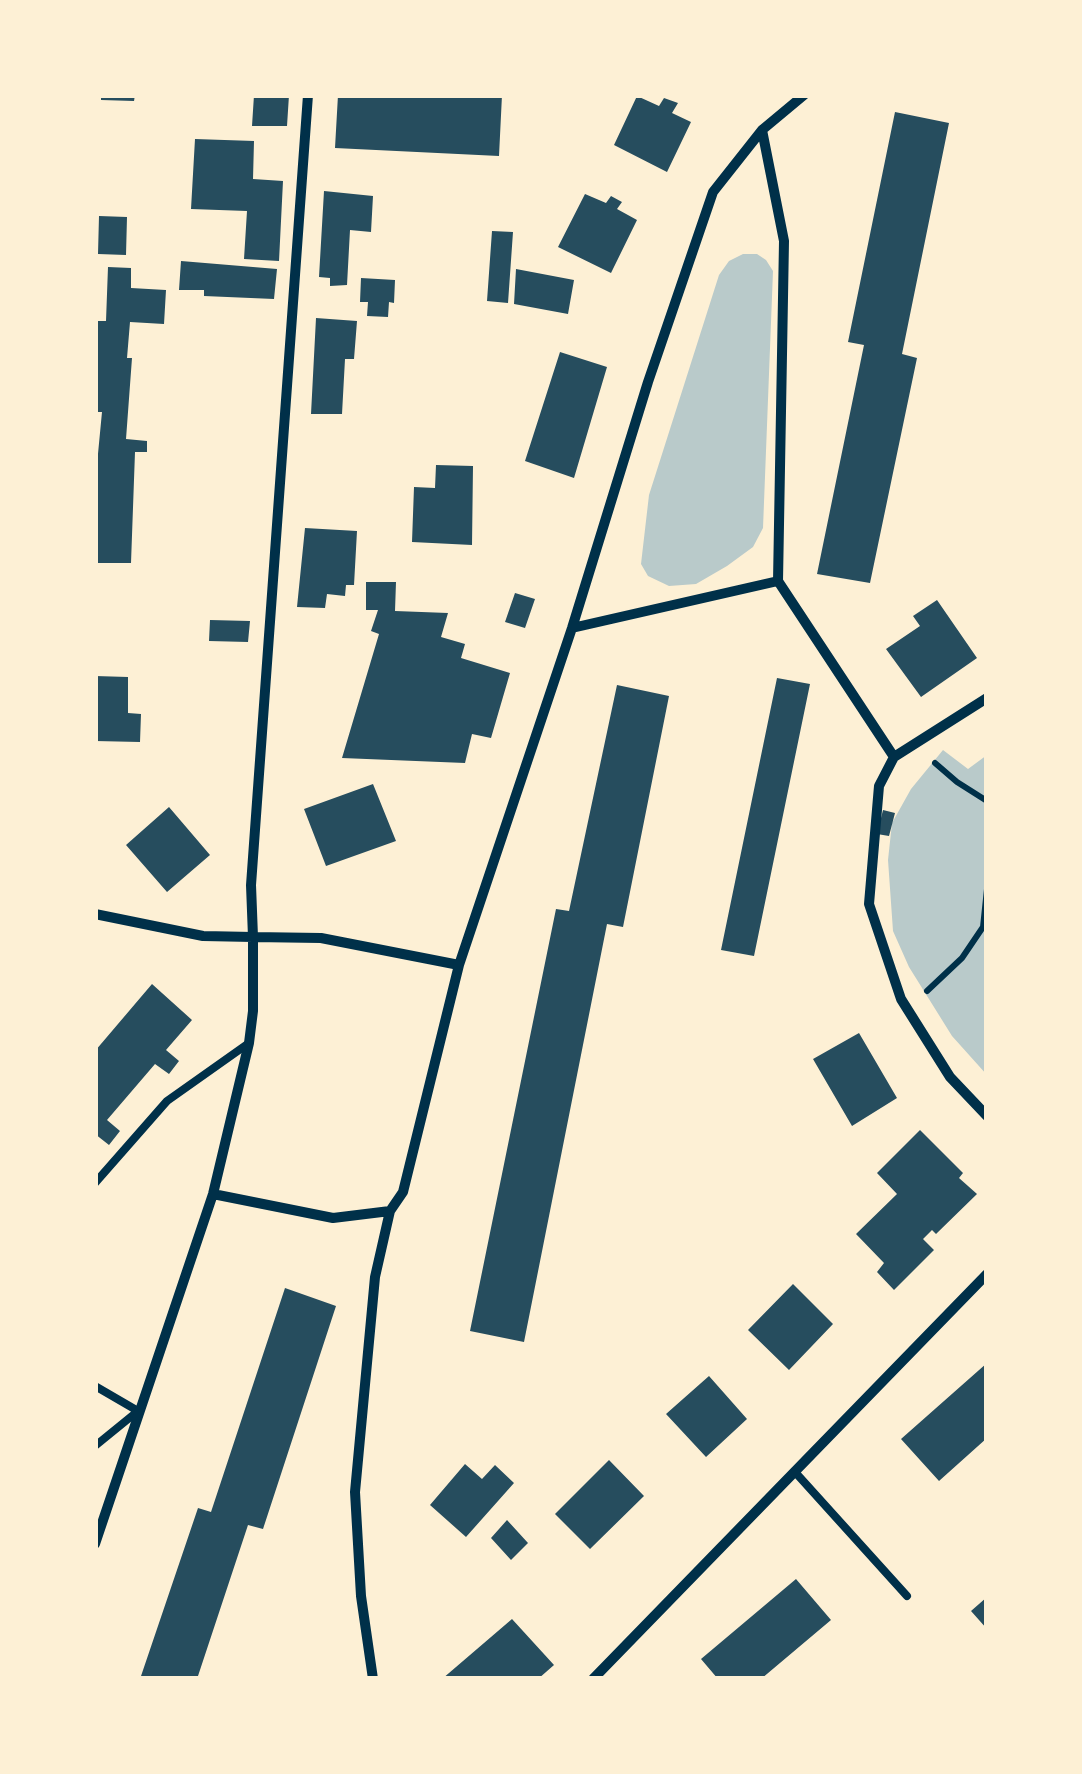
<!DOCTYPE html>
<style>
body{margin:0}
#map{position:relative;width:1082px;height:1774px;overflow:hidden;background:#fdf0d5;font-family:"Noto Sans",sans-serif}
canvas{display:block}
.frame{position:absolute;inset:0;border:98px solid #fdf0d5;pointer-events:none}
</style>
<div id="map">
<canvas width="1082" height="1774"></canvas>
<div class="frame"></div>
</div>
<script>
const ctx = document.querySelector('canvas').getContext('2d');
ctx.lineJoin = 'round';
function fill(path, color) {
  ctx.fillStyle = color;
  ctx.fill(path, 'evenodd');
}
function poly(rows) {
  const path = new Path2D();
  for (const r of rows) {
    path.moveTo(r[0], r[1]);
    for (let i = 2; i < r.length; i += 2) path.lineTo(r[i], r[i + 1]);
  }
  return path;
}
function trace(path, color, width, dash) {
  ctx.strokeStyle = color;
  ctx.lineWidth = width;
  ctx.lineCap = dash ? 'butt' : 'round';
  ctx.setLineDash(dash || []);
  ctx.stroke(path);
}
const green = poly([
 [743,254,757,254,766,260,773,271,763,528,753,547,727,566,696,584,669,586,648,576,641,564,649,495,719,275,729,261],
 [943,750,968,769,987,755,987,1075,952,1036,909,967,893,931,888,860,892,823,911,789]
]);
const building = poly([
 [101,95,135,95,134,101,101,100],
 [254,95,289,95,287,126,252,126],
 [338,95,502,95,499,156,335,148],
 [637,96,659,106,664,98,678,103,672,113,691,122,667,172,614,145],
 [895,112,949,123,902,354,917,358,870,583,817,574,864,345,848,342],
 [195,139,254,141,253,179,283,181,279,261,244,259,247,211,191,209],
 [324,191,373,196,371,232,350,230,347,285,330,286,330,278,319,277],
 [585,194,606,203,611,196,622,202,617,209,637,220,611,273,558,247],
 [99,216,127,217,126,255,98,254],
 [492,231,513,232,508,303,487,301],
 [181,261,277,269,274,299,204,296,204,290,179,290],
 [108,267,131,268,131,288,166,290,164,324,130,322,127,358,132,358,126,439,147,441,147,452,135,452,131,563,95,563,95,485,102,412,95,412,95,321,106,321],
 [516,269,574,280,568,314,514,304],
 [361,278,395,280,394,303,389,302,388,317,367,316,368,302,360,302],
 [316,318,357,321,354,359,345,359,342,414,311,414],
 [560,352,607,367,574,478,525,461],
 [436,465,473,466,472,545,412,542,414,487,435,488],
 [305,528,357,531,354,585,346,585,345,596,327,594,325,608,297,607],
 [366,582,396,582,395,611,448,613,441,637,465,644,461,658,510,673,491,738,472,734,465,763,342,758,379,634,371,631,378,610,366,610],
 [515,593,535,599,525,628,505,622],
 [937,600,977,658,921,697,886,649,920,626,913,616],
 [210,620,250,621,248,642,209,641],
 [95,676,128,677,128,713,141,714,140,742,95,741],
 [777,678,810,684,754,956,721,950],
 [617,685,669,696,623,927,607,924,524,1342,470,1331,556,909,569,911],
 [373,784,396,841,326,866,304,809],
 [169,807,210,855,167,892,126,845],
 [883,810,895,813,889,836,877,834],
 [152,984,192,1020,166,1050,179,1061,169,1074,155,1064,107,1120,120,1131,109,1145,95,1134,95,1051],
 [859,1033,897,1098,852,1126,813,1059],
 [920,1130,963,1173,959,1178,977,1194,936,1234,932,1230,923,1239,934,1250,894,1290,877,1272,884,1263,856,1234,897,1194,877,1173],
 [793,1284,833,1324,789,1370,748,1330],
 [285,1288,336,1306,263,1529,248,1525,197,1679,140,1679,198,1508,211,1512],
 [987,1363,987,1438,939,1481,901,1439],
 [709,1376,747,1419,706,1457,666,1414],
 [609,1460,644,1496,590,1549,555,1514],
 [465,1464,482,1479,495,1465,514,1483,466,1537,430,1505],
 [507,1520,528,1543,511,1560,491,1538],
 [796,1579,831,1620,761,1679,718,1679,701,1659],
 [987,1597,987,1629,971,1611],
 [512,1619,554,1665,538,1679,442,1679]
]);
const path = poly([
 [935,763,957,782,987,801],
 [987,848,987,879],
 [927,991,962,958,983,927,987,889]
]);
const service = poly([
 [95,1183,167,1101,249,1043],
 [95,1386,138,1411,95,1446],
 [795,1472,907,1596]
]);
const minor = poly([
 [762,130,784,241,778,581,894,757],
 [572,628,778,581],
 [987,698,894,757,879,786,869,904,901,999,950,1077,987,1116],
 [95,914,203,936,253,937,251,885,308,95],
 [213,1194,333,1218,390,1211],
 [95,1544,213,1194,249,1043,253,1011,253,937,321,938,459,965],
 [373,1679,361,1596,355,1492,375,1277,390,1211,403,1192,459,965,572,628,648,382,713,192,762,130,804,95],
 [593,1679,987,1274]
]);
fill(green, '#b9caca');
fill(building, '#264d5e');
trace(path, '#003049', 6);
trace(service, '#003049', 8);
trace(minor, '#003049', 10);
</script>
